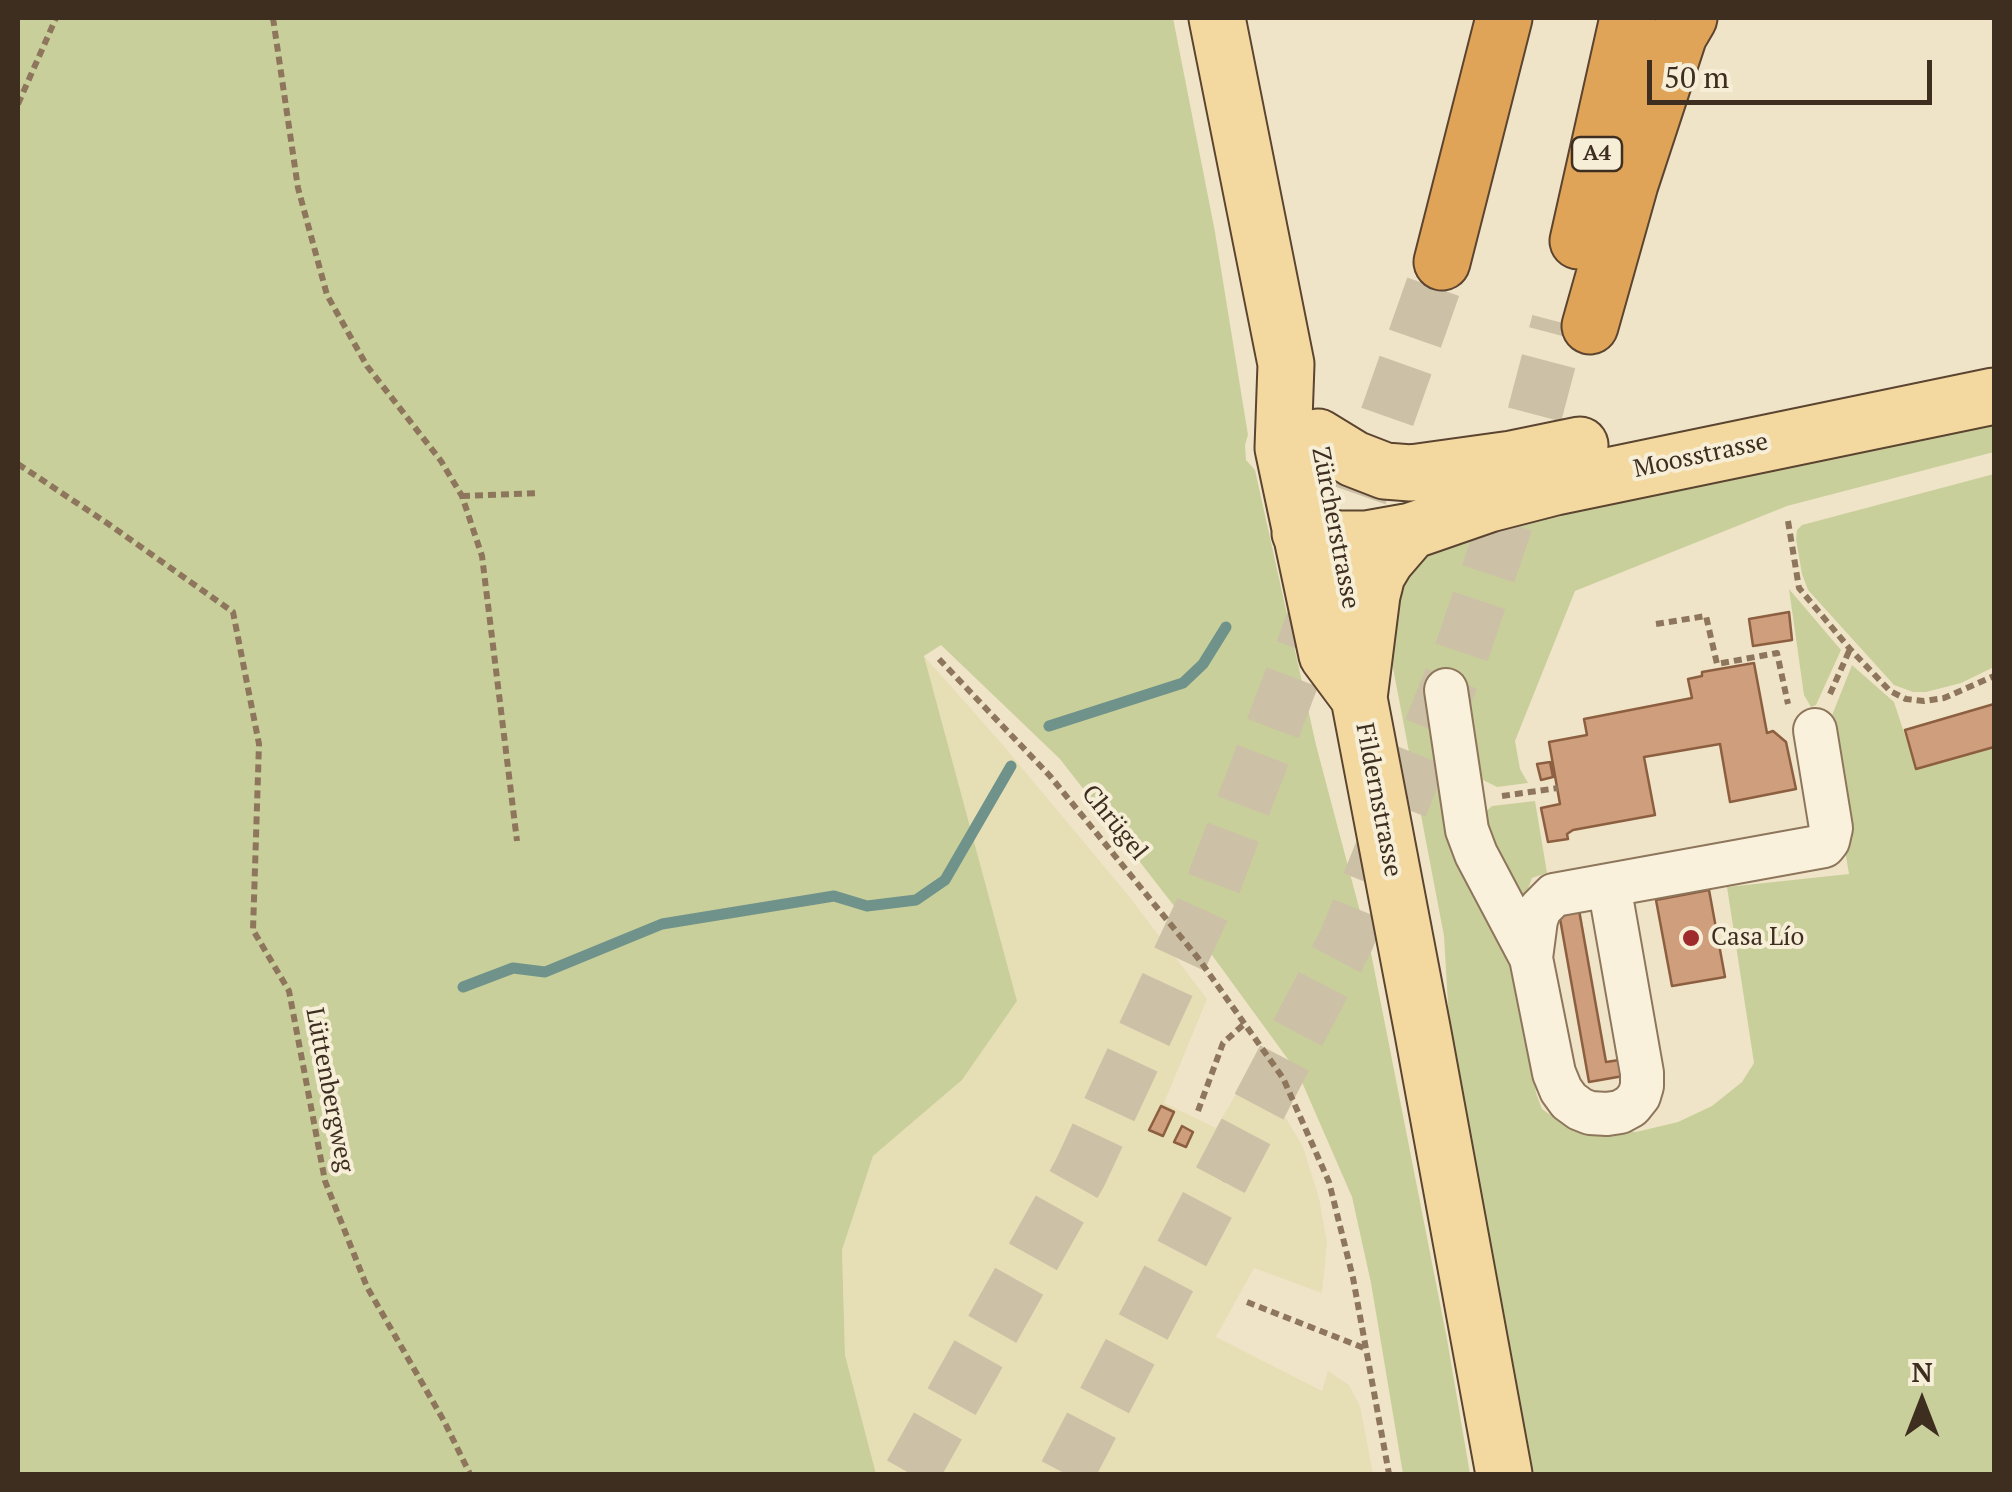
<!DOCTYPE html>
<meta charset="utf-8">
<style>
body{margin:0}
#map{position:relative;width:2012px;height:1492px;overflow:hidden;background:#f0e4c8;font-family:"PT Serif",serif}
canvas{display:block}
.frame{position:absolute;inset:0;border:20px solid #3d2e20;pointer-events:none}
.north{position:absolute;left:1872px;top:1352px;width:100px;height:100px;-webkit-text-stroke:8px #f7eed8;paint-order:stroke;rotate:0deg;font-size:28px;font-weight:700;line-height:40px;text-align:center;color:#3d2e20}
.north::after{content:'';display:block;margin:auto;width:35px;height:45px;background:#3d2e20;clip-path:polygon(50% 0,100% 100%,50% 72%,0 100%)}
.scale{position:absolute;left:1647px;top:60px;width:285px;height:45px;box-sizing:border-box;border:5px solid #3d2e20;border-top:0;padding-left:12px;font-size:30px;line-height:35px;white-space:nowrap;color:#3d2e20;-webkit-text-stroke:8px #f7eed8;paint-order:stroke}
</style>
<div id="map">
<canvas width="2012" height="1492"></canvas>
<div class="frame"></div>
<div class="north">N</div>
<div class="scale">50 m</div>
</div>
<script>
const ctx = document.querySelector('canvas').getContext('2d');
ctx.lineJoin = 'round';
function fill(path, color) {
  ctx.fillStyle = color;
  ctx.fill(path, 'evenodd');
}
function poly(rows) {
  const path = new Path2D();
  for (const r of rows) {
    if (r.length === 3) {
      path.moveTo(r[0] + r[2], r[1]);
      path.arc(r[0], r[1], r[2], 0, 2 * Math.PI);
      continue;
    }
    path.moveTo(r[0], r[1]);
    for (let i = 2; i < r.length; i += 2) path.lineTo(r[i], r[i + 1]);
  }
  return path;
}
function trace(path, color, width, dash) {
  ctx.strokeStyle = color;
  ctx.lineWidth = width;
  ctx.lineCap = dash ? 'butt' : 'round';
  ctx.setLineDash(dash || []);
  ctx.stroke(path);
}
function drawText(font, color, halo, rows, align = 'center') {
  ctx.font = font + ' "PT Serif",serif';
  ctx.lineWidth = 8;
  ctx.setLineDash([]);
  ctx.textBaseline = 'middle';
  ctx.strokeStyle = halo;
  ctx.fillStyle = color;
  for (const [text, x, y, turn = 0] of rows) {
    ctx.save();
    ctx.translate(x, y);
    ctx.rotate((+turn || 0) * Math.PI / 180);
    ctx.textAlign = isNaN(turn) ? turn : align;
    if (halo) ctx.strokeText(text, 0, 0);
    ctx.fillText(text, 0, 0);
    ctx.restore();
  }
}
const farmland = poly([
 [924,656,1002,744,1128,895,1207,999,1164,1103,1216,1128,1239,1089,1250,1083,1280,1108,1303,1147,1319,1198,1327,1243,1322,1293,1254,1268,1216,1337,1322,1391,1328,1371,1349,1385,1360,1406,1373,1474,876,1474,845,1355,842,1250,873,1156,962,1080,1017,1001]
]);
const green = poly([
 [18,18,1173,18,1215,232,1248,435,1245,445,1246,460,1255,470,1316,745,1371,953,1447,1339,1470,1474,1403,1474,1371,1283,1352,1197,1298,1073,1209,951,1060,759,941,645,924,656,1017,1001,962,1080,873,1156,842,1250,845,1355,876,1474,18,1474],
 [1994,417,1994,452,1787,506,1575,591,1515,741,1520,769,1528,783,1497,787,1483,780,1474,771,1435,683,1516,958,1536,1093,1542,1109,1556,1119,1586,1128,1636,1132,1678,1122,1712,1106,1742,1082,1754,1063,1727,887,1849,874,1825,733,1852,665,1894,702,1916,769,1994,747,1994,1474,1521,1474,1450,1038,1444,936,1386,631,1407,556,1423,544],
 [1994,474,1994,667,1961,683,1926,692,1913,692,1894,685,1808,590,1802,574,1796,539,1797,530,1802,525],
 [1789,589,1841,650,1816,705,1811,707,1804,695],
 [1535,801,1547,873,1532,878,1527,892,1524,920,1479,821,1484,813,1492,806]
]);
const stream = poly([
 [1049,726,1183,683,1203,664,1226,627],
 [463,987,513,968,545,972,662,924,834,896,867,906,916,900,945,880,1011,766]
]);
const building = poly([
 [1789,612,1792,640,1753,646,1749,619,1789,612],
 [1754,663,1767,733,1773,731,1786,742,1796,789,1730,802,1720,744,1644,757,1655,815,1573,830,1567,834,1568,839,1548,842,1541,808,1560,804,1549,742,1587,735,1584,719,1692,698,1688,679,1702,676,1702,672,1754,663],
 [1994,704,1994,747,1916,769,1905,730,1994,704],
 [1550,762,1553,777,1541,780,1537,764,1550,762],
 [1709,890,1725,977,1672,986,1656,900,1709,890],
 [1579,910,1606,1062,1626,1059,1629,1075,1589,1082,1559,913,1579,910],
 [1161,1106,1174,1112,1163,1136,1149,1130,1161,1106],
 [1182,1126,1193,1132,1186,1147,1174,1142,1182,1126],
 [1231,1166,16]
]);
const highwayTunnel = poly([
 [911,1474,1080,1173,1210,893,1332,573,1442,262],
 [1066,1474,1346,941,1460,657,1508,515,1559,322]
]);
const path = poly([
 [273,18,298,188,327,295,367,366,441,461,462,496,482,556,517,841],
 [18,104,56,18],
 [18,464,107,523,233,612,259,744,253,930,289,991,325,1181,367,1287,444,1421,470,1474],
 [462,496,539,493],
 [1788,521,1799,588,1850,649,1890,691,1906,699,1924,701,1944,698,1994,676],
 [1656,624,1706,616,1717,664,1777,653,1788,704],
 [939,659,1050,776,1198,958,1283,1078,1329,1182,1353,1278,1389,1474],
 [1830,694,1850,649],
 [1502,796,1558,788],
 [1198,1111,1223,1043,1243,1025],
 [1247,1302,1364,1348]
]);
const minor = poly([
 [1446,690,1467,830,1476,854,1531,958,1554,1073,1561,1090,1569,1101,1580,1109,1590,1113,1607,1114,1620,1112,1631,1106,1639,1096,1642,1086,1642,1073,1609,885],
 [1531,958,1536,920,1540,909,1554,895,1824,846,1828,841,1831,828,1815,730]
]);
const major = poly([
 [1217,18,1286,364,1283,448,1327,655,1359,698,1423,1033,1504,1474],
 [1318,437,1354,459,1385,471,1411,473,1512,459,1580,445],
 [1300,533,1339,539,1366,539,1411,531,1489,504,1555,487,1994,396],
 [1359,698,1372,595,1377,575,1386,560,1411,531]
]);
const highway = poly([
 [1578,241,1628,18],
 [1442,262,1504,18],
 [1590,326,1630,184,1679,35,1689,18]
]);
const markers = [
 [1691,938,10,"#9e2a2b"]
];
const shields = [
 [1597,154,50]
];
const shieldNames = [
 ["A4",1597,154]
];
const streetNames = [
 ["Moosstrasse",1701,456,-12],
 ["Zürcherstrasse",1335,528,79],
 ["Fildernstrasse",1378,800,79],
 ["Chrügel",1114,823,51],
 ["Lüttenbergweg",329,1090,79]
];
const poiNames = [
 ["Casa Lío",1711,938]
];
fill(farmland, '#e6deb5');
fill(green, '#c9cf9b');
trace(stream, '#6f938a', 11);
fill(building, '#cf9f7d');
trace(building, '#8d5f41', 2.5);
trace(highwayTunnel, '#ccc0a6', 55, [55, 28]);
trace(minor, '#8d765c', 46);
trace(major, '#5b4430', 59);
trace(highway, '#5b4430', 59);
trace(path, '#8d765c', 6, [8, 5]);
trace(minor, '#faf1dc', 42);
trace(major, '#f3d9a0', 55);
trace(highway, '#e0a458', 55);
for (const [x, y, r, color] of markers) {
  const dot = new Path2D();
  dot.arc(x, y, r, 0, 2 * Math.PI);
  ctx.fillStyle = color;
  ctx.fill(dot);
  trace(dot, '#f7eed8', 4);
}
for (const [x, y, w] of shields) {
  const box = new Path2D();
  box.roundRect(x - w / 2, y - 17, w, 34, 8);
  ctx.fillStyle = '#f7eed8';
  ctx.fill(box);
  trace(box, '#3d2e20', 2.5);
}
drawText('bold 22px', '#3d2e20', null, shieldNames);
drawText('25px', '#3d2e20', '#f7eed8', streetNames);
drawText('25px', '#3d2e20', '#f7eed8', poiNames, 'left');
</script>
